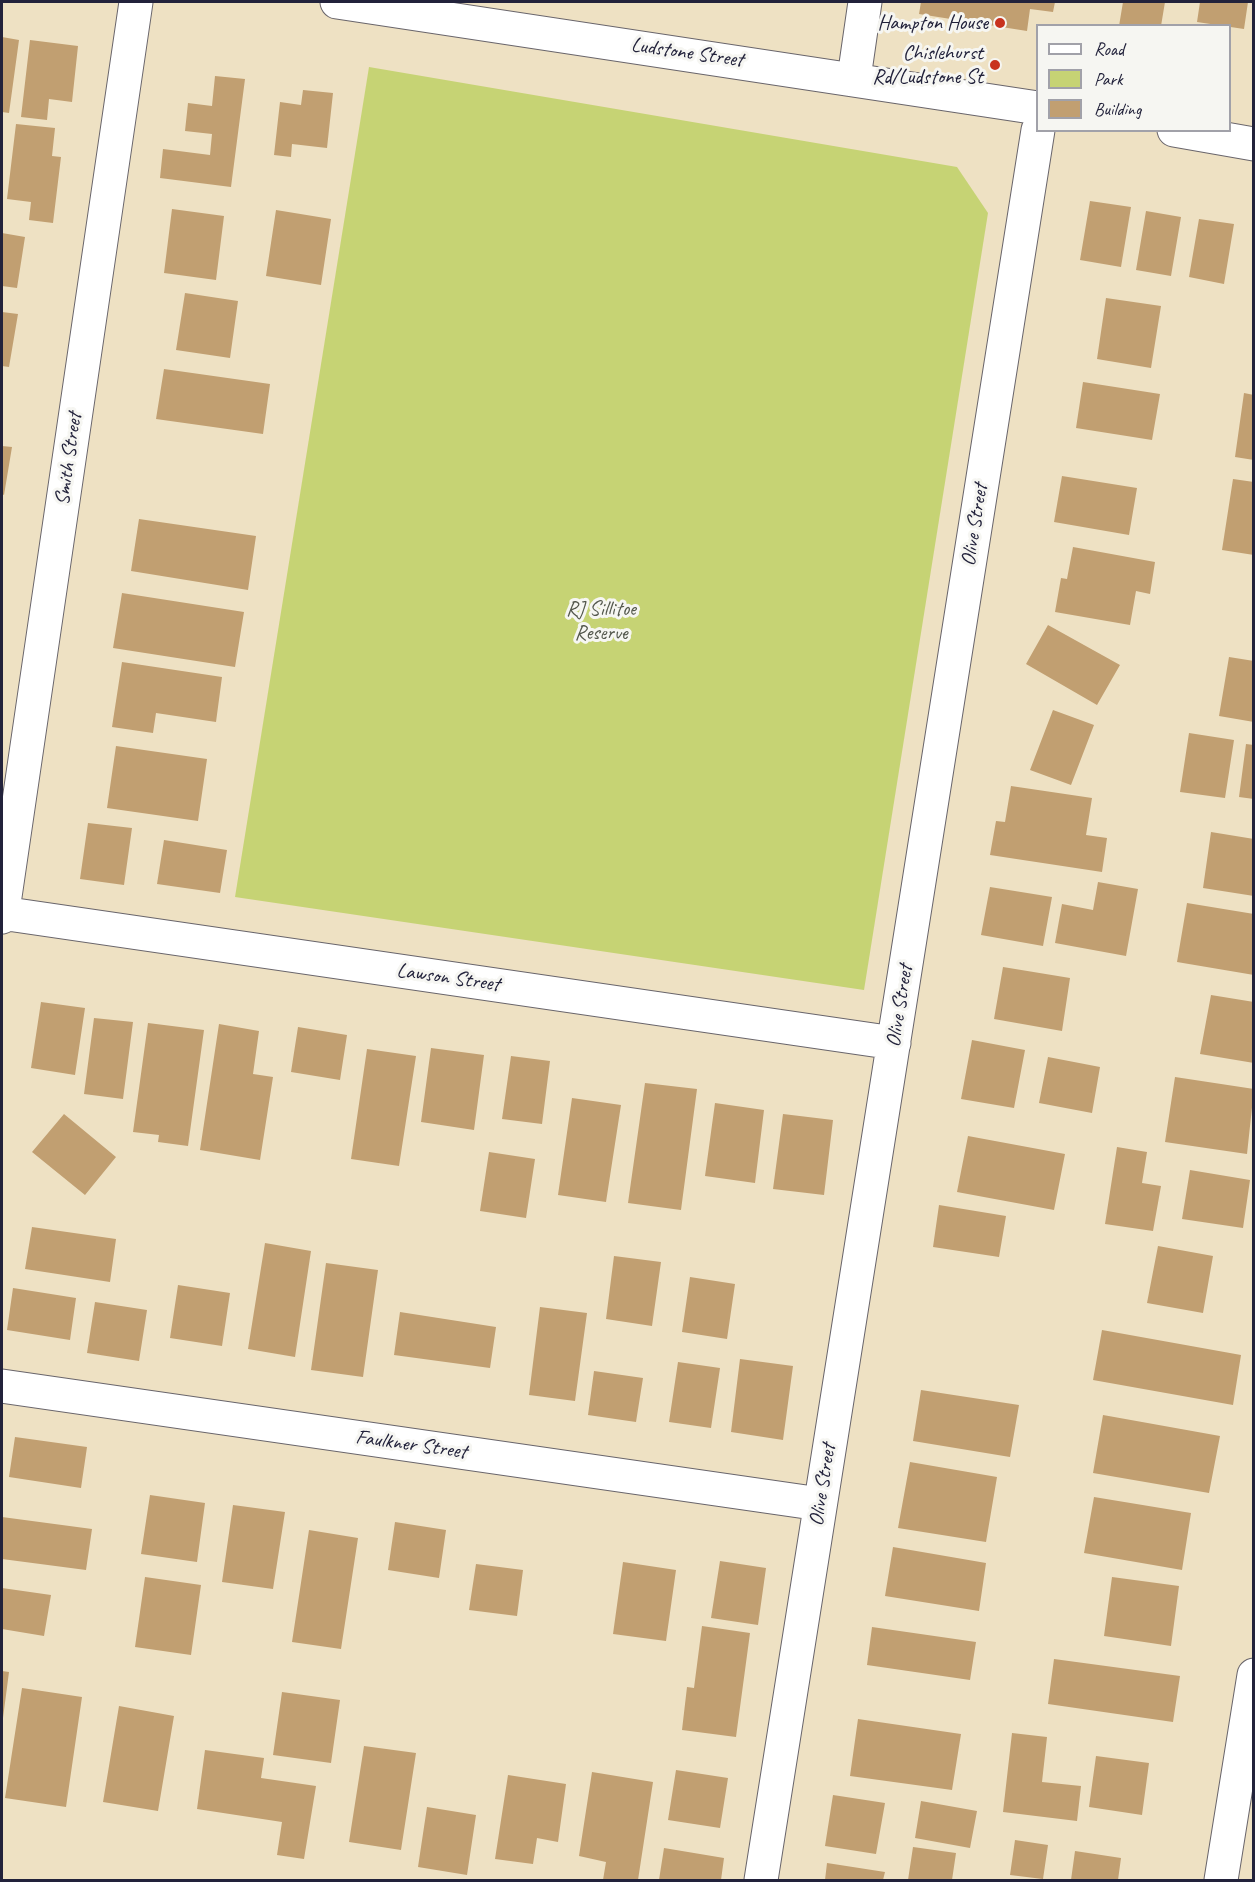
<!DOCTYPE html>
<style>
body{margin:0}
#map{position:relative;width:1255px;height:1882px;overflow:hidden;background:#eee1c3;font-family:Caveat,sans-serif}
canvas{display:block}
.frame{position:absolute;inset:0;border:3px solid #22223b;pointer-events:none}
.legend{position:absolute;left:1036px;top:24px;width:195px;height:108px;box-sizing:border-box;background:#f6f6f2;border:2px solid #a1a1a9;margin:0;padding:8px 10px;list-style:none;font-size:18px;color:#22223b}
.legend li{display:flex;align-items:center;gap:12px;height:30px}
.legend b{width:30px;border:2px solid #a1a1a9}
</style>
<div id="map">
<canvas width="1255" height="1882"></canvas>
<div class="frame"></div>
<ul class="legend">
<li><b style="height:8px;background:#fff"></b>Road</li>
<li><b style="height:16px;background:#c6d374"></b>Park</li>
<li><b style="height:16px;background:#c19f71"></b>Building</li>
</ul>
</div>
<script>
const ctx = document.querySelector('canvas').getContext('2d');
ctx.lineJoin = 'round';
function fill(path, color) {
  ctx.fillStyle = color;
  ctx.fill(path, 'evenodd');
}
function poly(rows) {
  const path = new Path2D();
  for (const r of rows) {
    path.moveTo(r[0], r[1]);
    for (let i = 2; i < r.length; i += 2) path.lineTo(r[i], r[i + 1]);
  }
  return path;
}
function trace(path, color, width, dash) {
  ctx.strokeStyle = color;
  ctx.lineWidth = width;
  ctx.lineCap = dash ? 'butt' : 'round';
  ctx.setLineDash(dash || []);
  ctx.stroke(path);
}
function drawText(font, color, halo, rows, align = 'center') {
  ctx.font = font + ' Caveat,sans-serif';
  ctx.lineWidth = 6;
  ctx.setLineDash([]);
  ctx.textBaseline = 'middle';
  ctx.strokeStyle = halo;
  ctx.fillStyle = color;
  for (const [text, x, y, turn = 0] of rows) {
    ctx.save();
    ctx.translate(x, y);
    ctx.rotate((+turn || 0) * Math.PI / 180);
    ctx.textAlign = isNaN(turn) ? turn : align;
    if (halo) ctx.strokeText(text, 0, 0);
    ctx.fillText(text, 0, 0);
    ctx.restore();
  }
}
const green = poly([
 [369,67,957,167,988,213,864,990,235,897]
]);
const building = poly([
 [921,2,1055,2,1053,12,1030,9,1027,31,919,14],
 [1123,2,1165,2,1161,26,1119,26],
 [1200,2,1248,2,1244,29,1197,22],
 [2,37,19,40,9,113,2,112],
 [30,40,78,46,72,102,49,99,47,120,21,117],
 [215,76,245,79,231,187,160,178,163,149,210,155,212,134,185,131,188,103,212,106],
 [303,90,333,93,327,148,292,144,291,157,274,155,280,102,301,105],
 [16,124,55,128,52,156,61,157,53,223,29,220,31,202,7,199],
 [1090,201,1131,207,1121,267,1080,260],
 [172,209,224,216,216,280,164,273],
 [276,210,331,219,321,285,266,276],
 [1146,211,1181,217,1171,276,1136,270],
 [1199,219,1234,224,1224,284,1189,277],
 [2,233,25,237,17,288,2,286],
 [185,293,238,301,230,358,176,350],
 [1106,298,1161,306,1151,368,1097,359],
 [2,312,18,314,9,367,2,366],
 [164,369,270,384,263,434,156,419],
 [1083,382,1160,394,1152,440,1076,428],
 [1244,393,1254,395,1254,460,1235,457],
 [2,446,12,447,4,495,2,494],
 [1062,476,1137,488,1129,535,1054,522],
 [1233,479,1254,482,1254,555,1222,550],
 [139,519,256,536,248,590,131,571],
 [1073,547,1155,562,1150,594,1136,591,1130,625,1055,612,1061,578,1067,579],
 [122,593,244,612,235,667,113,648],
 [1048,625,1120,665,1097,705,1026,664],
 [1229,657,1254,661,1254,722,1219,716],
 [122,662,222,677,216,722,156,713,153,733,112,727],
 [1053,710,1094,725,1071,785,1030,770],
 [1189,733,1234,740,1225,798,1180,792],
 [1246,744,1254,745,1254,799,1239,797],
 [116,746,207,759,198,821,107,808],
 [1011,786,1092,798,1086,835,1107,838,1102,872,990,855,996,821,1005,822],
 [88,823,132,828,124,885,80,879],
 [1211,832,1254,839,1254,896,1203,888],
 [164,840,227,850,220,893,157,884],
 [1098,882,1138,889,1126,956,1055,943,1062,904,1093,910],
 [990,887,1052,897,1043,946,981,935],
 [1187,903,1254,914,1254,975,1177,962],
 [1003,967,1070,978,1062,1031,994,1019],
 [1211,995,1254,1002,1254,1063,1200,1054],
 [41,1002,85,1008,75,1075,31,1068],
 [94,1018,133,1022,123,1099,84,1094],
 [148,1023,204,1030,188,1146,158,1142,159,1135,133,1132],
 [219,1024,259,1031,253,1074,273,1077,260,1160,200,1150],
 [298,1027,347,1035,340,1080,291,1072],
 [972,1040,1025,1050,1014,1108,961,1099],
 [431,1048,484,1055,474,1130,421,1122],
 [367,1049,416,1056,399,1166,351,1159],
 [511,1056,550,1061,542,1124,502,1119],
 [1048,1057,1100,1067,1092,1113,1039,1103],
 [1175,1077,1254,1089,1247,1154,1165,1142],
 [645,1083,697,1089,681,1210,628,1203],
 [572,1098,621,1105,606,1202,558,1195],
 [715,1103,764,1110,755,1183,705,1176],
 [64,1114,116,1157,85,1195,32,1152],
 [783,1114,833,1120,824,1195,773,1189],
 [968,1136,1065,1154,1054,1210,957,1192],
 [1117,1147,1147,1152,1142,1183,1161,1186,1153,1231,1105,1224],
 [489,1152,535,1159,526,1218,480,1211],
 [1190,1170,1250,1180,1243,1228,1182,1219],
 [939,1205,1006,1216,999,1257,933,1247],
 [32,1227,116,1239,110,1282,25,1269],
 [265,1243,311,1251,295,1357,248,1349],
 [1158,1246,1213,1256,1203,1313,1147,1303],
 [614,1256,661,1262,652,1326,606,1319],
 [326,1263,378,1270,363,1377,311,1370],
 [690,1277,735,1284,727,1339,682,1332],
 [178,1285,230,1293,222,1346,170,1338],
 [13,1288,76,1298,70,1340,7,1330],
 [95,1302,147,1310,139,1361,87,1353],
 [540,1307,587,1313,575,1401,529,1395],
 [400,1312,496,1327,490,1368,394,1355],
 [1102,1330,1241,1355,1233,1405,1093,1380],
 [740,1359,793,1366,783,1440,731,1432],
 [678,1362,720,1368,711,1428,669,1422],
 [594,1371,643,1378,636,1422,588,1415],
 [921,1390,1019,1405,1010,1457,913,1441],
 [1103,1415,1220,1436,1209,1493,1093,1473],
 [15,1437,87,1447,81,1488,9,1477],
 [910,1462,997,1477,986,1542,898,1528],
 [150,1495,205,1503,197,1562,141,1554],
 [1094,1497,1191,1513,1182,1570,1084,1553],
 [233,1505,285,1512,273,1589,222,1582],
 [2,1517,92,1529,86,1570,2,1559],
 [395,1522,446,1530,439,1578,388,1570],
 [309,1530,358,1538,341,1649,292,1642],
 [893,1547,986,1563,979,1611,885,1596],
 [720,1561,766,1568,758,1625,711,1618],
 [623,1562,676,1570,666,1641,613,1634],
 [476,1564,523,1570,517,1616,469,1610],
 [145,1577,201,1585,191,1655,135,1647],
 [1112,1577,1179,1586,1171,1646,1104,1636],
 [2,1588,51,1595,44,1636,2,1629],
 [702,1626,750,1633,736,1737,682,1730,687,1687,694,1688],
 [872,1627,976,1642,970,1680,867,1665],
 [1054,1659,1180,1676,1173,1722,1048,1704],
 [2,1671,9,1672,3,1718,2,1718],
 [22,1688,82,1697,66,1807,5,1798],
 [282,1692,340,1700,331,1763,273,1755],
 [119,1706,174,1716,158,1811,103,1802],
 [858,1719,961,1734,952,1790,850,1776],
 [1012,1733,1047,1737,1042,1782,1081,1786,1077,1821,1003,1812],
 [364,1746,416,1753,401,1850,349,1842],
 [205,1750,264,1758,261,1778,316,1786,304,1859,277,1855,282,1822,197,1809],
 [1096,1756,1149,1763,1142,1815,1089,1807],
 [676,1770,728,1778,720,1828,668,1820],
 [592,1772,653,1782,638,1880,603,1880,606,1862,579,1856],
 [508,1775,566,1784,558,1842,537,1838,533,1864,495,1859],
 [833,1795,885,1803,876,1854,825,1846],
 [921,1801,977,1811,970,1848,915,1838],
 [427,1807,476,1815,467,1875,418,1867],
 [1015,1840,1048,1845,1043,1879,1010,1875],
 [913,1847,956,1853,952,1880,908,1880],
 [664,1848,724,1858,721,1880,659,1880],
 [1075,1851,1121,1858,1118,1880,1071,1880],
 [827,1863,885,1872,883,1880,825,1880]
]);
const minor = poly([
 [854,78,865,2],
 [2,913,894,1043],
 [2,917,136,2],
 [2,1386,820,1504],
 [761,1880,1038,130],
 [1221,1880,1254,1675]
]);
const tertiary = poly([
 [337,2,1038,108],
 [1174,130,1254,144]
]);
const markers = [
 [1000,23,6,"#c8321e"],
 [995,65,6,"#c8321e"]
];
const poiNames = [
 ["Hampton House",988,23],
 ["Chislehurst",983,53],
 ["Rd/Ludstone St",983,77]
];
const streetNames = [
 ["Ludstone Street",687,53,8],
 ["Smith Street",69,459,-82],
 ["Olive Street",975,525,-81],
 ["Lawson Street",448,978,8],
 ["Olive Street",900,1006,-81],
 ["Faulkner Street",411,1445,8],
 ["Olive Street",823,1485,-81]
];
const parkNames = [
 ["RJ Sillitoe",601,609],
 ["Reserve",601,633]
];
fill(green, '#c6d374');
fill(building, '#c19f71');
trace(minor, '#69656b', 35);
trace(tertiary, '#69656b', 35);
trace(minor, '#fff', 33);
trace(tertiary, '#fff', 33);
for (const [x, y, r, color] of markers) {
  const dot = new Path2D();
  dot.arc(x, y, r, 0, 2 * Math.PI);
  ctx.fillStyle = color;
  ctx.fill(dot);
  trace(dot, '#f6f6f2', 2);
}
drawText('21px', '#22223b', '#f6f6f2', poiNames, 'right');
drawText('21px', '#22223b', '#f6f6f2', streetNames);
drawText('21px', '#53574c', '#f6f6f2', parkNames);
</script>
